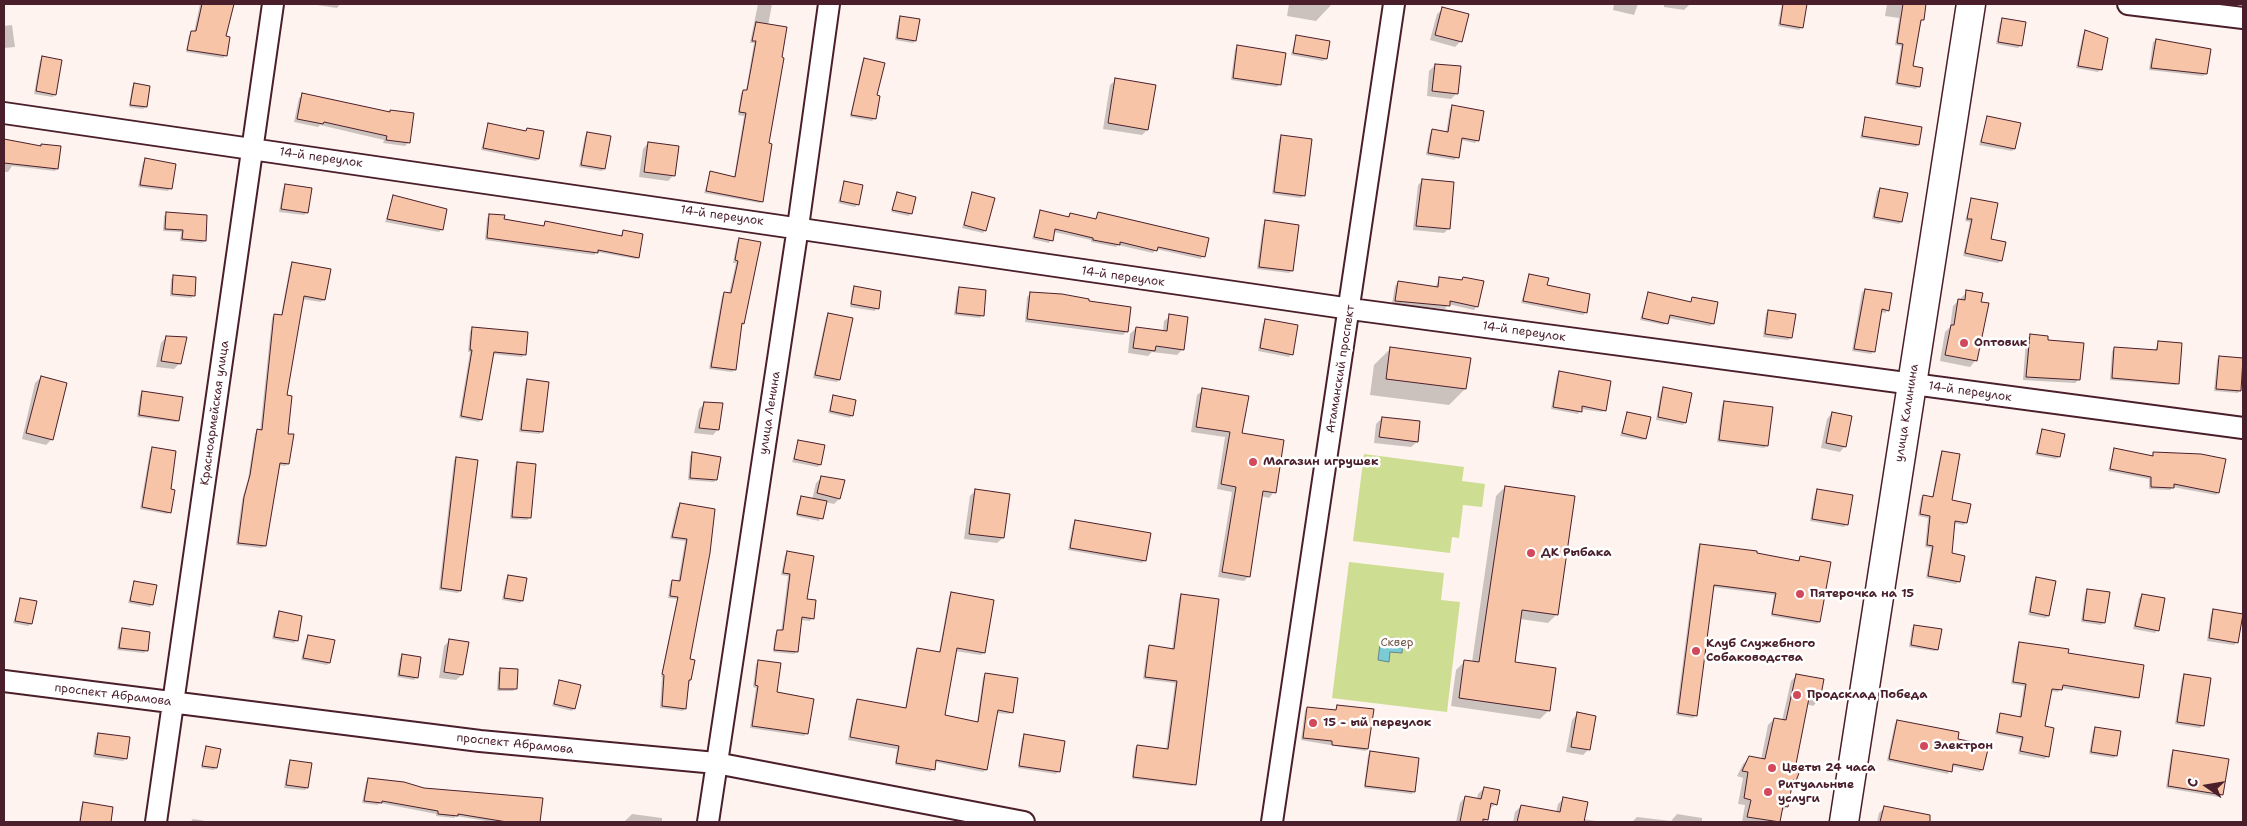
<!DOCTYPE html>
<meta charset="utf-8">
<style>
body{margin:0}
#map{position:relative;width:2247px;height:826px;overflow:hidden;background:#fef3ee;font-family:"Shantell Sans",sans-serif}
canvas{display:block}
.frame{position:absolute;inset:0;border:5px solid #4a1f2b;pointer-events:none}
.north{position:absolute;left:2182px;top:761px;width:50px;height:50px;-webkit-text-stroke:4px #fff;paint-order:stroke;rotate:283deg;font-size:14px;font-weight:700;line-height:20px;text-align:center;color:#4a1f2b}
.north::after{content:'';display:block;margin:auto;width:18px;height:22px;background:#4a1f2b;clip-path:polygon(50% 0,100% 100%,50% 72%,0 100%)}
</style>
<div id="map">
<canvas width="2247" height="826"></canvas>
<div class="frame"></div>
<div class="north">С</div>
</div>
<script>
const ctx = document.querySelector('canvas').getContext('2d');
ctx.lineJoin = 'round';
function fill(path, color) {
  ctx.fillStyle = color;
  ctx.fill(path, 'evenodd');
}
function poly(rows) {
  const path = new Path2D();
  for (const r of rows) {
    path.moveTo(r[0], r[1]);
    for (let i = 2; i < r.length; i += 2) path.lineTo(r[i], r[i + 1]);
  }
  return path;
}
function trace(path, color, width, dash) {
  ctx.strokeStyle = color;
  ctx.lineWidth = width;
  ctx.lineCap = dash ? 'butt' : 'round';
  ctx.setLineDash(dash || []);
  ctx.stroke(path);
}
function drawText(font, color, halo, rows, align = 'center') {
  ctx.font = font + ' "Shantell Sans",sans-serif';
  ctx.lineWidth = 5;
  ctx.setLineDash([]);
  ctx.textBaseline = 'middle';
  ctx.strokeStyle = halo;
  ctx.fillStyle = color;
  for (const [text, x, y, turn = 0] of rows) {
    ctx.save();
    ctx.translate(x, y);
    ctx.rotate((+turn || 0) * Math.PI / 180);
    ctx.textAlign = isNaN(turn) ? turn : align;
    if (halo) ctx.strokeText(text, 0, 0);
    ctx.fillText(text, 0, 0);
    ctx.restore();
  }
}
const green = poly([
 [1364,454,1464,467,1462,481,1485,484,1482,507,1463,505,1459,538,1452,537,1450,553,1353,541],
 [1349,562,1444,573,1441,600,1460,602,1447,712,1332,698]
]);
const water = poly([
 [1392,638,1403,639,1402,653,1390,652,1389,662,1378,660,1380,644,1391,645,1392,638]
]);
const shadow = poly([
 [200,4,232,4,225,37,228,38,225,56,223,58,186,52,189,35,194,32],
 [310,4,340,4,337,8],
 [758,4,772,4,768,26,768,144,762,201,760,203,704,193,711,173,734,178,744,116,738,115,741,93,746,91,754,43,750,43],
 [1289,4,1332,4,1316,21,1287,16],
 [1614,4,1638,4,1634,15,1613,10],
 [1664,4,1690,4,1684,10,1664,7],
 [1782,4,1806,5,1802,27,1799,30,1778,26],
 [1887,4,1925,4,1912,67,1919,86,1916,89,1895,85,1901,46,1895,45,1899,18,1885,16],
 [1443,9,1461,41,1455,47,1430,40,1437,14],
 [900,17,915,41,913,43,895,40,898,20],
 [2003,19,2021,45,2018,48,1996,44,2000,22],
 [12,25,15,47,4,48,4,26],
 [2085,32,2101,69,2098,72,2076,68,2083,34],
 [1296,36,1326,59,1323,61,1291,55],
 [2156,40,2209,50,2206,74,2203,76,2149,70,2153,42],
 [1238,47,1280,84,1277,87,1231,80,1235,49],
 [43,58,55,94,53,97,34,94,40,60],
 [864,59,876,96,878,97,874,119,872,121,850,117,862,62],
 [1435,65,1457,93,1451,99,1427,96,1429,71],
 [1116,80,1147,130,1142,135,1103,129,1110,85],
 [134,84,146,107,143,109,129,107,132,87],
 [303,95,389,113,391,111,409,142,405,146,383,143,384,140,320,125,318,127,294,122,299,98],
 [1453,106,1478,140,1475,143,1461,140,1455,160,1426,155,1430,133,1432,131,1446,133,1450,109],
 [1987,118,2014,149,2012,151,1979,145],
 [1866,119,1921,128,1918,145,1916,147,1860,138],
 [488,124,525,132,527,130,543,132,538,159,536,161,481,150],
 [587,133,604,168,602,171,579,167,585,136],
 [1282,136,1304,195,1301,198,1272,194,1279,139],
 [4,140,40,147,41,145,57,168,55,171,12,166,8,172,4,172],
 [648,143,674,175,668,181,639,177,643,149],
 [145,159,170,188,168,191,138,187,143,162],
 [1423,180,1449,228,1444,233,1413,230,1418,185],
 [844,183,858,204,855,207,838,203],
 [285,185,310,189,307,213,304,215,279,212,283,188],
 [1880,189,1901,222,1899,224,1872,219,1877,191],
 [897,193,915,197,909,216,891,212],
 [973,193,985,230,983,233,962,228],
 [394,196,442,229,439,232,385,222],
 [1971,200,2001,261,1998,263,1963,256,1970,222,1965,221],
 [1041,212,1067,218,1070,214,1095,220,1098,214,1208,239,1201,259,1156,249,1153,253,1118,245,1116,247,1091,242,1091,240,1054,232,1049,243,1032,239],
 [167,213,205,241,202,243,180,241,181,232,163,231,164,216],
 [490,215,503,221,543,227,545,222,620,237,623,231,638,257,636,259,597,252,594,255,485,240,487,218],
 [1266,222,1298,226,1292,271,1289,273,1257,269,1263,224],
 [739,239,743,323,741,325,735,370,732,372,709,369,722,296,724,293,729,294,736,263,733,263,737,241],
 [292,263,324,300,321,302,302,299,286,396,288,464,285,466,278,465,265,546,262,548,236,545,242,500,248,479,255,433,260,431,272,318,274,315,281,316,290,266],
 [1529,275,1545,286,1586,312,1583,315,1521,303],
 [173,277,194,295,191,298,170,296,171,279],
 [1463,278,1477,306,1474,310,1448,304,1445,309,1392,304,1395,286,1398,282,1435,288,1439,279,1460,281],
 [855,288,877,308,875,311,850,307,852,290],
 [960,288,982,315,980,318,954,315,957,291],
 [1865,290,1888,310,1885,313,1881,312,1874,351,1871,354,1852,351,1862,292],
 [1967,292,1976,360,1970,367,1940,361,1945,332,1950,327,1953,306],
 [1648,293,1690,303,1692,298,1713,324,1710,326,1668,318,1664,325,1640,320],
 [1030,294,1127,331,1123,335,1025,322,1027,297],
 [1769,311,1791,338,1788,340,1763,337,1766,313],
 [828,315,852,319,839,380,837,382,813,378,826,317],
 [1170,316,1183,349,1177,355,1152,352,1148,356,1128,353,1130,334,1136,328,1163,331,1164,321],
 [1266,320,1291,354,1289,357,1258,351,1263,323],
 [473,328,525,354,522,357,492,354,481,419,479,422,459,418,470,352,468,352,470,331],
 [2030,336,2047,341,2079,379,2075,383,2023,380,2026,340],
 [166,337,180,363,174,369,156,367,161,343],
 [2158,343,2178,383,2176,385,2110,380,2112,351,2115,348,2155,351],
 [1391,348,1465,389,1449,405,1370,395,1374,365],
 [2219,357,2240,390,2238,393,2214,391,2217,360],
 [1560,373,1605,410,1602,412,1581,409,1578,414,1551,409,1557,375],
 [41,377,52,439,46,445,22,439,35,383],
 [528,381,542,432,539,434,519,432,525,383],
 [1664,389,1685,422,1683,425,1656,420,1661,391],
 [1203,390,1274,492,1269,498,1261,496,1249,576,1244,581,1218,577,1232,492,1217,489,1225,437,1191,432,1197,395],
 [142,393,178,420,176,422,137,417,140,395],
 [833,396,852,415,850,418,828,413],
 [1724,402,1767,446,1764,448,1717,442,1722,405],
 [705,403,718,429,713,435,694,433,699,409],
 [1832,413,1845,446,1840,452,1821,448,1827,419],
 [1627,414,1645,438,1643,440,1620,436],
 [1382,418,1417,442,1411,447,1374,443,1376,424],
 [2043,430,2059,457,2056,459,2035,455],
 [799,441,820,464,818,467,792,462],
 [153,449,169,490,170,512,167,514,140,509,150,451],
 [2114,450,2150,457,2153,454,2218,493,2216,495,2173,487,2170,490,2149,489,2149,479,2108,471],
 [1942,452,1950,501,1966,522,1964,525,1953,523,1950,554,1959,581,1956,584,1926,578,1931,548,1925,547,1928,518,1918,516,1921,498,1924,496,1932,498,1940,455],
 [693,453,716,479,714,482,688,480,690,456],
 [456,458,460,590,458,593,439,590,454,460],
 [518,464,529,518,527,520,510,519,515,466],
 [822,477,839,499,834,504,825,502,819,521,796,516,799,500,801,498,812,500,816,483],
 [1505,487,1557,614,1548,623,1520,619,1513,663,1549,710,1540,719,1451,706,1456,670,1465,661,1472,662,1496,496],
 [975,491,1003,538,997,543,964,539,970,496],
 [1817,491,1847,524,1844,527,1810,521,1815,493],
 [680,505,714,510,688,660,690,679,685,708,683,711,660,708,662,677,661,677,677,599,668,598,670,584,673,581,678,582,685,541,670,539,677,507],
 [1075,521,1145,560,1142,563,1068,550,1073,524],
 [1700,545,1797,562,1800,557,1829,563,1819,622,1817,624,1771,616,1774,595,1712,587,1696,715,1693,718,1676,715,1698,547],
 [787,552,812,618,810,621,800,620,797,652,794,654,773,652,775,634,781,632,788,576,781,575,785,555],
 [508,576,522,601,520,603,502,600,506,579],
 [2037,579,2048,616,2046,618,2028,615,2034,581],
 [134,582,152,604,150,607,128,603],
 [2088,590,2104,623,2101,625,2081,622,2085,593],
 [951,594,984,653,981,655,955,651,943,716,977,723,983,677,986,675,1012,712,1009,714,997,713,986,770,983,772,935,762,931,772,895,765,897,749,848,740,855,703,858,700,905,709,915,652,918,649,939,653,949,596],
 [1181,595,1194,784,1192,786,1132,779,1135,748,1138,746,1166,750,1175,683,1143,679,1147,649,1149,647,1172,650,1179,598],
 [2142,595,2157,630,2155,633,2133,629,2139,598],
 [21,599,31,624,28,626,13,623],
 [2214,611,2237,642,2234,645,2207,641,2211,613],
 [279,613,296,641,294,643,272,639,277,615],
 [1914,626,1937,649,1935,651,1909,647,1912,628],
 [122,630,146,651,144,653,117,650,120,632],
 [308,636,329,663,327,665,301,660,306,639],
 [450,640,462,675,456,680,439,678,444,646],
 [2020,643,2138,697,2135,699,2061,688,2058,692,2050,691,2044,727,2053,729,2047,757,2045,759,2018,754,2021,739,1995,734,2000,715,2019,718,2024,686,2011,684,2017,646],
 [402,656,417,677,414,680,397,677,400,658],
 [758,662,776,693,807,733,804,736,750,728,756,688,753,687,756,664],
 [500,670,516,689,513,691,497,691,498,672],
 [1797,675,1822,680,1819,700,1813,706,1806,704,1794,765,1795,780,1791,784,1787,806,1780,813,1779,822,1742,822,1745,805,1738,804,1743,778,1737,776,1743,764,1749,758,1761,760,1768,725,1774,719,1782,721,1791,681],
 [2184,676,2203,725,2200,728,2175,724,2182,678],
 [560,681,574,708,572,711,552,706],
 [1338,706,1367,749,1365,751,1301,740,1305,710,1308,708,1335,711],
 [1577,714,1588,750,1583,755,1566,752,1572,720],
 [1897,721,1982,770,1980,772,1951,766,1948,774,1887,761,1895,723],
 [2095,728,2116,755,2114,758,2089,754,2093,731],
 [98,734,126,758,123,761,93,757,96,736],
 [1025,736,1059,771,1056,774,1018,768,1022,738],
 [206,748,216,768,214,770,201,768],
 [2173,752,2222,794,2219,797,2166,788,2171,754],
 [1370,753,1414,791,1412,794,1364,788,1368,755],
 [290,761,307,788,305,790,284,788,288,764],
 [368,779,424,789,542,800,539,822,492,822,456,816,454,818,436,816,436,814,380,803,378,805,362,803,366,782],
 [1484,788,1496,804,1489,809,1487,819,1484,822,1456,822,1460,803,1465,797,1477,799,1478,794],
 [1564,798,1583,819,1602,822,1513,822,1515,812,1521,806,1556,813,1558,804],
 [84,804,112,808,109,822,79,822,81,806],
 [1884,808,1930,816,1929,822,1877,822,1879,813],
 [632,814,662,818,662,822,624,822],
 [1677,814,1702,818,1702,822,1632,822,1637,817,1671,821],
 [193,819,212,822,190,822]
]);
const building = poly([
 [202,4,234,4,226,36,230,37,227,56,187,50,191,31,196,31,202,4],
 [1783,4,1807,4,1803,28,1780,24,1783,4],
 [1903,4,1926,4,1924,20,1921,20,1913,66,1923,68,1920,87,1897,83,1903,44,1897,43,1903,4],
 [1442,7,1469,14,1462,42,1435,35,1442,7],
 [900,16,920,19,916,41,897,38,900,16],
 [2002,18,2026,22,2022,46,1998,42,2002,18],
 [756,22,787,27,782,57,784,58,769,143,772,144,763,202,706,191,710,171,735,177,746,113,739,112,743,90,747,90,756,41,752,41,756,22],
 [2085,30,2108,38,2102,70,2078,66,2085,30],
 [1296,35,1330,41,1327,59,1293,53,1296,35],
 [2156,39,2211,49,2207,74,2151,68,2156,39],
 [1237,45,1286,53,1281,85,1233,78,1237,45],
 [42,56,62,60,56,95,36,91,42,56],
 [864,58,885,63,877,95,880,96,876,119,851,115,864,58],
 [1435,64,1461,66,1458,94,1432,91,1435,64],
 [1115,78,1156,85,1148,130,1108,123,1115,78],
 [134,83,150,86,147,107,130,105,134,83],
 [302,93,390,112,390,110,414,113,410,143,386,140,387,136,324,122,323,124,297,119,302,93],
 [1452,105,1484,111,1479,141,1462,138,1459,158,1428,153,1432,129,1448,132,1452,105],
 [1987,116,2021,123,2015,149,1981,142,1987,116],
 [1865,117,1922,127,1919,145,1862,136,1865,117],
 [488,123,526,131,527,128,544,131,539,159,483,148,488,123],
 [587,132,611,136,605,169,581,165,587,132],
 [1281,135,1312,139,1305,196,1274,192,1281,135],
 [4,139,41,146,41,144,61,146,58,169,4,163,4,139],
 [648,142,679,146,675,176,644,172,648,142],
 [145,158,176,164,172,189,140,185,145,158],
 [1422,179,1454,182,1450,229,1416,226,1422,179],
 [844,181,863,185,859,205,840,201,844,181],
 [285,184,312,188,308,213,281,209,285,184],
 [1880,188,1908,193,1902,222,1874,217,1880,188],
 [897,192,916,197,912,214,892,210,897,192],
 [972,192,995,198,986,231,964,225,972,192],
 [393,195,447,209,443,230,387,219,393,195],
 [1971,198,1998,203,1991,239,2006,242,2002,261,1965,253,1972,219,1967,219,1971,198],
 [1040,210,1069,217,1070,213,1096,219,1098,212,1209,238,1205,257,1158,247,1157,251,1120,242,1120,245,1093,240,1093,238,1055,229,1053,241,1034,237,1040,210],
 [166,212,207,215,206,241,182,239,183,230,165,229,166,212],
 [489,214,505,215,504,219,544,226,545,221,622,236,623,230,643,234,639,258,598,250,598,253,487,238,489,214],
 [1265,220,1299,225,1293,271,1259,267,1265,220],
 [739,238,761,242,744,324,742,323,736,370,711,367,724,292,731,293,738,261,735,260,739,238],
 [292,262,331,269,325,300,304,296,287,395,292,396,288,434,294,434,289,464,280,463,266,546,238,543,244,497,250,475,257,429,262,430,274,314,282,315,292,262],
 [1529,274,1549,278,1547,285,1590,294,1587,313,1523,301,1529,274],
 [173,275,196,277,195,296,172,294,173,275],
 [1439,277,1462,280,1463,277,1484,281,1478,307,1450,301,1450,306,1395,301,1398,281,1438,287,1439,277],
 [854,286,881,291,879,309,851,304,854,286],
 [959,287,986,290,984,316,956,313,959,287],
 [1865,289,1892,293,1889,311,1882,309,1875,352,1854,349,1865,289],
 [1966,290,1983,293,1981,302,1989,303,1977,361,1945,355,1951,325,1954,325,1958,299,1965,300,1966,290],
 [1030,292,1062,294,1089,299,1089,301,1131,307,1128,332,1027,319,1030,292],
 [1648,292,1691,302,1692,297,1718,302,1714,324,1670,315,1668,324,1642,318,1648,292],
 [1768,310,1796,314,1792,338,1765,334,1768,310],
 [828,313,853,318,840,380,815,375,828,313],
 [1169,314,1188,317,1184,350,1156,346,1155,351,1133,348,1136,327,1167,331,1169,314],
 [1265,319,1298,325,1293,355,1260,348,1265,319],
 [472,327,528,332,526,355,494,352,482,420,461,416,472,350,470,350,472,327],
 [2030,334,2048,336,2048,340,2084,343,2080,380,2026,377,2030,334],
 [166,336,187,337,181,364,161,361,166,336],
 [2158,341,2182,343,2179,384,2112,378,2114,347,2157,350,2158,341],
 [1390,347,1471,358,1466,389,1386,379,1390,347],
 [2219,356,2243,358,2241,391,2216,389,2219,356],
 [1559,371,1611,381,1606,411,1582,406,1582,412,1553,407,1559,371],
 [41,376,67,383,53,440,26,433,41,376],
 [527,379,549,382,543,432,521,430,527,379],
 [1663,387,1692,393,1686,423,1658,417,1663,387],
 [1202,388,1249,396,1242,433,1284,440,1276,493,1263,491,1250,577,1222,572,1236,487,1221,484,1230,432,1196,427,1202,388],
 [142,391,183,397,179,421,139,415,142,391],
 [833,395,856,400,853,416,830,411,833,395],
 [1724,401,1773,407,1768,446,1719,440,1724,401],
 [704,402,723,403,719,430,699,428,704,402],
 [1627,412,1651,417,1646,439,1622,433,1627,412],
 [1832,412,1852,416,1846,447,1826,443,1832,412],
 [1382,417,1420,421,1418,442,1379,437,1382,417],
 [2042,429,2065,434,2060,457,2037,453,2042,429],
 [798,440,825,445,821,465,794,459,798,440],
 [152,447,176,451,171,489,175,490,171,513,142,507,152,447],
 [2114,448,2153,456,2153,452,2201,454,2226,459,2219,493,2174,484,2174,488,2151,487,2151,477,2110,469,2114,448],
 [1942,451,1960,454,1952,500,1971,504,1967,523,1955,521,1952,553,1965,556,1960,582,1928,576,1933,546,1927,545,1930,516,1920,514,1923,495,1933,497,1942,451],
 [692,452,721,457,717,480,690,478,692,452],
 [456,457,478,460,461,591,441,588,456,457],
 [517,462,536,464,531,518,512,517,517,462],
 [821,476,845,480,840,499,817,493,821,476],
 [1505,486,1575,496,1558,615,1522,610,1515,662,1556,668,1550,711,1459,698,1464,660,1479,662,1505,486],
 [975,489,1010,494,1004,538,969,534,975,489],
 [1817,489,1853,495,1848,525,1812,519,1817,489],
 [801,496,827,501,823,519,797,514,801,496],
 [680,503,715,509,710,553,690,659,695,660,691,680,689,680,686,709,662,706,664,675,662,674,678,597,670,596,672,580,680,581,687,539,672,537,680,503],
 [1075,520,1151,533,1146,561,1070,548,1075,520],
 [1700,544,1757,551,1757,553,1799,561,1800,556,1831,562,1820,622,1772,614,1776,593,1714,585,1697,716,1678,713,1700,544],
 [787,551,814,556,807,599,816,600,814,619,802,617,798,652,774,650,777,630,783,630,790,574,783,573,787,551],
 [508,575,527,578,523,601,504,598,508,575],
 [2036,577,2056,581,2049,616,2030,612,2036,577],
 [134,581,157,585,153,605,130,601,134,581],
 [2087,589,2110,592,2105,623,2083,620,2087,589],
 [951,592,994,600,985,653,957,648,945,715,978,722,985,673,1018,678,1013,713,998,710,987,770,936,760,935,770,896,763,899,746,850,737,857,699,906,708,917,648,940,652,951,592],
 [1181,594,1219,599,1196,785,1133,777,1137,745,1168,749,1177,681,1145,677,1149,645,1174,649,1181,594],
 [2142,594,2165,598,2159,631,2135,626,2142,594],
 [20,598,37,601,32,624,15,621,20,598],
 [2213,609,2243,614,2238,643,2209,638,2213,609],
 [279,611,302,616,298,641,274,637,279,611],
 [1914,625,1942,629,1938,650,1911,645,1914,625],
 [122,628,150,632,148,651,119,648,122,628],
 [308,635,335,640,330,663,303,658,308,635],
 [449,639,469,642,463,675,444,672,449,639],
 [2019,642,2069,649,2068,653,2144,665,2139,698,2063,685,2062,690,2052,689,2045,726,2054,728,2049,757,2020,751,2023,737,1997,732,2000,713,2021,717,2026,684,2013,682,2019,642],
 [402,654,421,657,418,678,399,675,402,654],
 [758,660,781,663,777,692,814,699,808,734,752,726,758,686,755,685,758,660],
 [500,668,518,669,517,689,499,689,500,668],
 [1796,674,1824,679,1820,700,1809,698,1796,764,1802,765,1796,781,1793,780,1788,807,1783,806,1780,822,1747,817,1751,800,1744,798,1748,772,1742,771,1749,756,1765,759,1774,718,1786,720,1796,674],
 [2184,674,2211,678,2204,726,2177,722,2184,674],
 [559,680,581,685,575,709,554,704,559,680],
 [1337,705,1374,709,1368,749,1332,745,1332,741,1303,738,1307,707,1336,710,1337,705],
 [1577,712,1596,716,1590,750,1571,747,1577,712],
 [1897,720,1959,732,1958,739,1989,745,1983,770,1953,764,1952,772,1889,759,1897,720],
 [2095,727,2121,731,2117,756,2091,752,2095,727],
 [98,733,130,737,127,759,95,754,98,733],
 [1024,734,1065,741,1060,772,1019,766,1024,734],
 [206,746,221,749,217,768,202,766,206,746],
 [2173,750,2229,759,2223,795,2168,786,2173,750],
 [1370,751,1419,758,1415,792,1365,786,1370,751],
 [290,760,312,763,308,788,286,785,290,760],
 [368,778,404,782,424,788,543,798,540,822,507,822,458,814,458,816,438,814,438,811,382,801,382,803,364,801,368,778],
 [1484,787,1500,790,1497,805,1491,803,1488,820,1483,819,1483,822,1460,822,1465,796,1481,799,1484,787],
 [1563,797,1588,802,1584,822,1517,822,1521,805,1560,812,1563,797],
 [83,802,113,807,111,822,80,822,83,802],
 [1884,806,1930,815,1930,822,1880,822,1884,806]
]);
const street = poly([
 [2128,4,2243,18],
 [4,113,1351,309,2243,428],
 [4,681,480,741,716,763,1024,822],
 [156,822,273,4],
 [708,822,798,227,829,4],
 [1272,822,1394,4]
]);
const secondary = poly([
 [1844,822,1971,4]
]);
const markers = [
 [1964,343,5,"#d1495b"],
 [1253,462,5,"#d1495b"],
 [1531,553,5,"#d1495b"],
 [1800,594,5,"#d1495b"],
 [1696,651,5,"#d1495b"],
 [1797,695,5,"#d1495b"],
 [1313,723,5,"#d1495b"],
 [1924,746,5,"#d1495b"],
 [1772,768,5,"#d1495b"],
 [1768,792,5,"#d1495b"]
];
const streetNames = [
 ["14-й переулок",321,158,8],
 ["14-й переулок",722,216,8],
 ["14-й переулок",1123,277,8],
 ["14-й переулок",1524,332,8],
 ["Атаманский проспект",1341,369,-81],
 ["14-й переулок",1970,392,8],
 ["Красноармейская улица",215,413,-82],
 ["улица Ленина",770,413,-81],
 ["улица Калинина",1907,413,-81],
 ["проспект Абрамова",113,695,7],
 ["проспект Абрамова",515,744,6]
];
const poiNames = [
 ["Оптовик",1974,343],
 ["Магазин игрушек",1263,462],
 ["ДК Рыбака",1541,553],
 ["Пятерочка на 15",1810,594],
 ["Клуб Служебного",1706,644],
 ["Собаководства",1706,658],
 ["Продсклад Победа",1807,695],
 ["15 - ый переулок",1323,723],
 ["Электрон",1934,746],
 ["Цветы 24 часа",1782,768],
 ["Ритуальные",1778,785],
 ["услуги",1778,799]
];
const parkNames = [
 ["Сквер",1397,643]
];
fill(green, '#cddd91');
fill(water, '#7acbd3');
trace(water, '#678690', 1);
fill(shadow, '#0003');
fill(building, '#f8c4a8');
trace(building, '#4a1f2b', 1);
trace(street, '#4a1f2b', 24);
trace(secondary, '#4a1f2b', 31);
trace(street, '#fff', 20);
trace(secondary, '#fff', 28);
for (const [x, y, r, color] of markers) {
  const dot = new Path2D();
  dot.arc(x, y, r, 0, 2 * Math.PI);
  ctx.fillStyle = color;
  ctx.fill(dot);
  trace(dot, '#fff', 2);
}
drawText('12px', '#4a1f2b', '#fff', streetNames);
drawText('bold 12px', '#4a1f2b', '#fff', poiNames, 'left');
drawText('12px', '#71584a', '#fff', parkNames);
</script>
